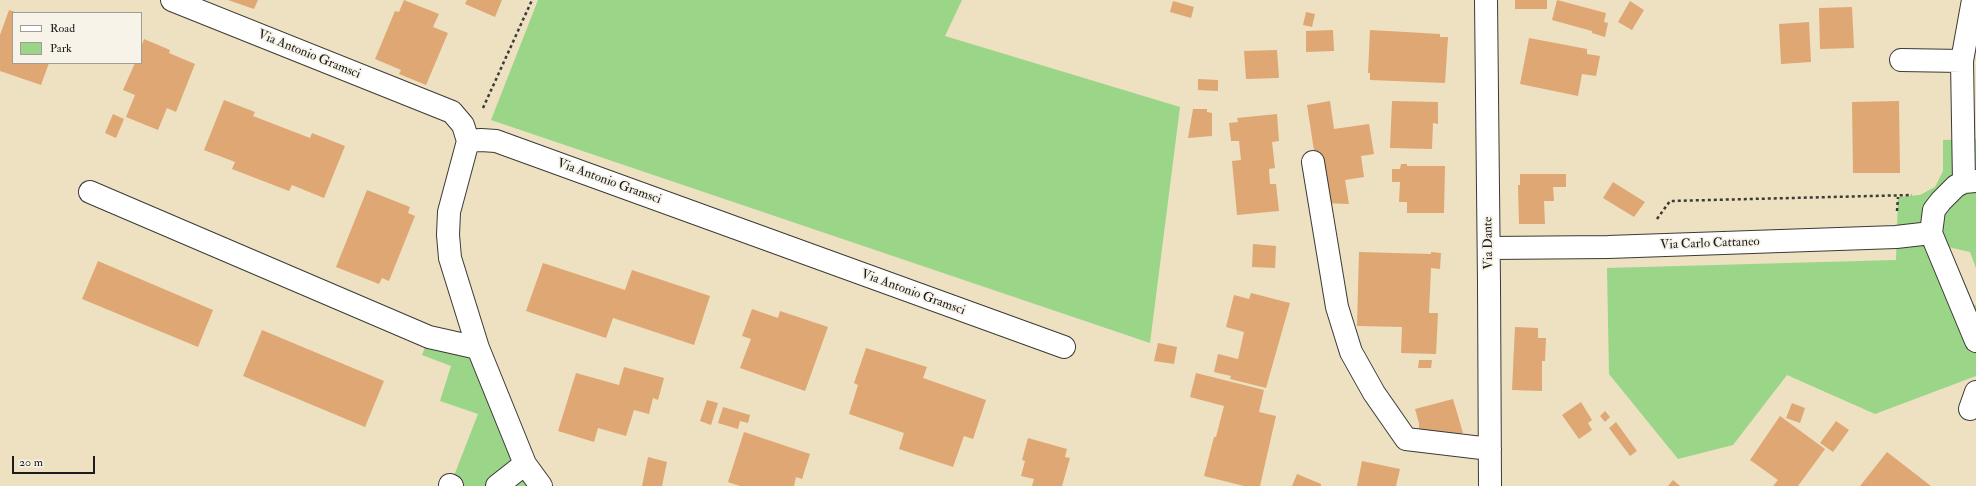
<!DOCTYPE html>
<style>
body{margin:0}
#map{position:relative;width:1976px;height:486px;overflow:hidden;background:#ede1c2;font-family:"IM FELL Double Pica",serif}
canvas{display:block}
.legend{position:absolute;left:12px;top:12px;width:130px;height:52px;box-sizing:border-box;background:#f7f3e8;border:1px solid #9f9d96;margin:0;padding:5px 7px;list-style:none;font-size:12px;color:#1c1c1c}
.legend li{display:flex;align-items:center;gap:8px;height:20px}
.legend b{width:20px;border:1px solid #9f9d96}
.scale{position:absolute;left:12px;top:456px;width:83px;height:18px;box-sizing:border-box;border:2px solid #1c1c1c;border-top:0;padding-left:5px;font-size:12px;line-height:14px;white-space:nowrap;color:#1c1c1c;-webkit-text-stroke:3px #f7f3e8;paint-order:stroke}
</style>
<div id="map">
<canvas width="1976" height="486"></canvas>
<ul class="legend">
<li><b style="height:5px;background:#fff"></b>Road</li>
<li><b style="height:11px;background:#9ad588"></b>Park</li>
</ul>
<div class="scale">20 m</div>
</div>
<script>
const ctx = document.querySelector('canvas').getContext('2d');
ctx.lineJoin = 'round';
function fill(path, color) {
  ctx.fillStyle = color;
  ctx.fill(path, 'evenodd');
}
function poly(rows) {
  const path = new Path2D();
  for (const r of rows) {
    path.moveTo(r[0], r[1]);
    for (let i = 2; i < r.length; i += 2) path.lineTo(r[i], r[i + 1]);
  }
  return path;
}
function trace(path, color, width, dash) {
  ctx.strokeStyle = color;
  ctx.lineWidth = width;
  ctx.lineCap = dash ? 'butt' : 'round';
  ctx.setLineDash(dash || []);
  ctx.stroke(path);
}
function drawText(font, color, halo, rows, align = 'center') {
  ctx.font = font + ' "IM FELL Double Pica",serif';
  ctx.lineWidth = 3.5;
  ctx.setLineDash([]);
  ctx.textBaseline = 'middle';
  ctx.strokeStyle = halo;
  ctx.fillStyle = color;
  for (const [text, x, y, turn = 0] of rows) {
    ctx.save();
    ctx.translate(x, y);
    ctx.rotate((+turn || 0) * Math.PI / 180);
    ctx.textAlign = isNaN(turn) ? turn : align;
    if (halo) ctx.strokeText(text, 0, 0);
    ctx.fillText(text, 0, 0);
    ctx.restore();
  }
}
const green = poly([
 [538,0,962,0,945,36,1180,107,1150,343,491,120],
 [1976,139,1976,268,1970,252,1935,244,1960,303,1976,305,1976,376,1875,414,1787,375,1733,445,1678,459,1609,374,1607,268,1896,260,1898,197,1920,195,1935,187,1943,171,1943,140],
 [429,337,478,348,538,486,450,486,478,414,440,401,451,366,422,355]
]);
const building = poly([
 [228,0,258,0,254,9],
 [404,0,439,14,433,27,448,33,426,85,399,74,401,70,375,59,395,11,399,12],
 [467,0,502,0,495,17,465,4],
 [1515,0,1547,0,1547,9,1515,9],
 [1557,0,1606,13,1604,22,1608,23,1605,37,1592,33,1592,31,1552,20],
 [1173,1,1194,7,1191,18,1170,12],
 [1630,1,1644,10,1632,30,1618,22],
 [1852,7,1854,48,1820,49,1819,8],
 [9,10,18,13,13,13,13,63,49,63,41,85,0,71,0,35],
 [1306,12,1315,14,1312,27,1303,25],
 [1809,22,1811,62,1781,64,1779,24],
 [1333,30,1334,51,1306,52,1306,31],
 [1370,30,1440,34,1440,37,1448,37,1445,83,1370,80,1370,73,1368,73],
 [1529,38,1587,49,1587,54,1600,56,1596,76,1582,74,1578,96,1520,84],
 [144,39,170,50,169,53,195,64,176,112,167,108,158,130,126,117,135,95,123,90,135,63,141,63,141,47],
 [1277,50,1279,78,1246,79,1244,51],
 [1198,79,1218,80,1218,91,1198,90],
 [224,100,255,112,253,116,310,138,312,133,345,146,324,198,292,185,289,191,232,169,235,162,204,150],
 [1330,101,1334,129,1369,124,1374,154,1361,156,1364,177,1345,180,1349,204,1322,203,1307,105],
 [1392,101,1438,102,1438,124,1433,123,1432,149,1390,148],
 [1899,101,1900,173,1853,173,1852,102],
 [1193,109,1207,109,1207,112,1212,113,1212,136,1188,138],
 [113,114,124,119,116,138,105,133],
 [1277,114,1279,141,1272,142,1275,168,1269,169,1270,184,1276,184,1279,211,1237,215,1232,161,1241,160,1239,141,1231,141,1229,123,1238,122,1237,118],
 [1401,164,1407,164,1407,166,1445,166,1444,213,1407,213,1407,202,1399,202,1400,182,1392,182,1392,169,1400,169],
 [1520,174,1566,174,1566,187,1553,187,1554,201,1544,201,1545,224,1519,224,1518,185,1520,185],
 [1613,182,1645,202,1634,217,1603,198],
 [367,190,410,207,408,213,415,216,389,281,382,278,379,284,336,267],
 [1253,244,1276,246,1275,268,1252,267],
 [1359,252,1431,254,1431,252,1441,253,1440,269,1431,268,1429,313,1438,313,1436,354,1401,353,1402,327,1357,326],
 [98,261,213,310,198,347,82,299],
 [543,263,625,290,632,270,710,296,694,345,613,318,606,338,526,311],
 [1251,293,1290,303,1266,388,1230,379,1231,376,1214,372,1218,354,1238,359,1244,332,1226,327,1234,295,1249,299],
 [752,309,778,318,780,311,828,327,805,391,740,368,751,339,742,336],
 [1515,327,1538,328,1538,338,1546,338,1545,361,1542,361,1542,391,1512,390],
 [262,330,384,381,365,427,243,376],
 [1158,343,1177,347,1174,364,1154,361],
 [866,348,927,367,923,378,986,400,973,439,964,436,953,467,899,449,904,433,849,414,858,385,854,383],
 [1419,360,1432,360,1431,368,1418,368],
 [624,367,664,378,658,400,653,398,649,414,634,410,626,436,598,428,594,442,558,431,576,373,619,385],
 [1196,373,1264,390,1259,412,1276,416,1260,486,1244,486,1204,476,1214,437,1216,437,1224,406,1190,397],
 [1453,399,1463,433,1437,440,1419,435,1419,423,1415,409],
 [707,400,718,403,711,425,700,421],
 [1581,402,1592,420,1588,423,1592,430,1579,439,1562,415],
 [1792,403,1805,408,1800,423,1786,418],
 [723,407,750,415,748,423,740,421,738,429,718,423],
 [1605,411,1610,417,1605,422,1600,416],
 [1780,416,1825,449,1798,486,1773,486,1778,480,1750,460],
 [1836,421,1849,430,1833,452,1820,443],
 [1616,422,1637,451,1630,456,1609,428],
 [744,432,810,454,802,479,796,477,794,486,740,486,728,482],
 [1028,438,1067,449,1065,457,1070,458,1062,486,1032,486,1034,479,1021,476,1025,461,1022,460],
 [1887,452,1931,486,1860,486],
 [648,457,667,462,662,486,642,486],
 [1362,461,1400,469,1396,486,1357,486],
 [1297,474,1321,484,1321,486,1292,486],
 [1673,480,1680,486,1668,486]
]);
const path = poly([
 [483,108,532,0],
 [1897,211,1898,197],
 [1657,219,1670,201,1912,195]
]);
const minor = poly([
 [172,0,452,112,463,125,468,141,481,140,496,141,1064,347],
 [1486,0,1489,283,1490,486],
 [1901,60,1962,61],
 [468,141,449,212,448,235,450,258,478,348,525,464,541,486],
 [1313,162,1337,307,1351,352,1374,393,1406,439,1490,449],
 [1976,181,1964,182,1956,186,1941,201,1934,210,1931,233,1976,341],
 [1964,182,1962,61,1973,0],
 [90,192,429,337,478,348],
 [1489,248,1608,247,1896,237,1931,233],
 [1970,409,1976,392],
 [450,485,452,486],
 [497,486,525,464]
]);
const streetNames = [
 ["Via Antonio Gramsci",309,55,22],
 ["Via Antonio Gramsci",609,182,20],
 ["Via Dante",1489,243,-91],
 ["Via Carlo Cattaneo",1710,244,-2],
 ["Via Antonio Gramsci",913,293,20]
];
fill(green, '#9ad588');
fill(building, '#dfa773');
trace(minor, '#3b3a35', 24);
trace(path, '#3b3a35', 2.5, [3, 3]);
trace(minor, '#fff', 22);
drawText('13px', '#1c1c1c', '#f7f3e8', streetNames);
</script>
